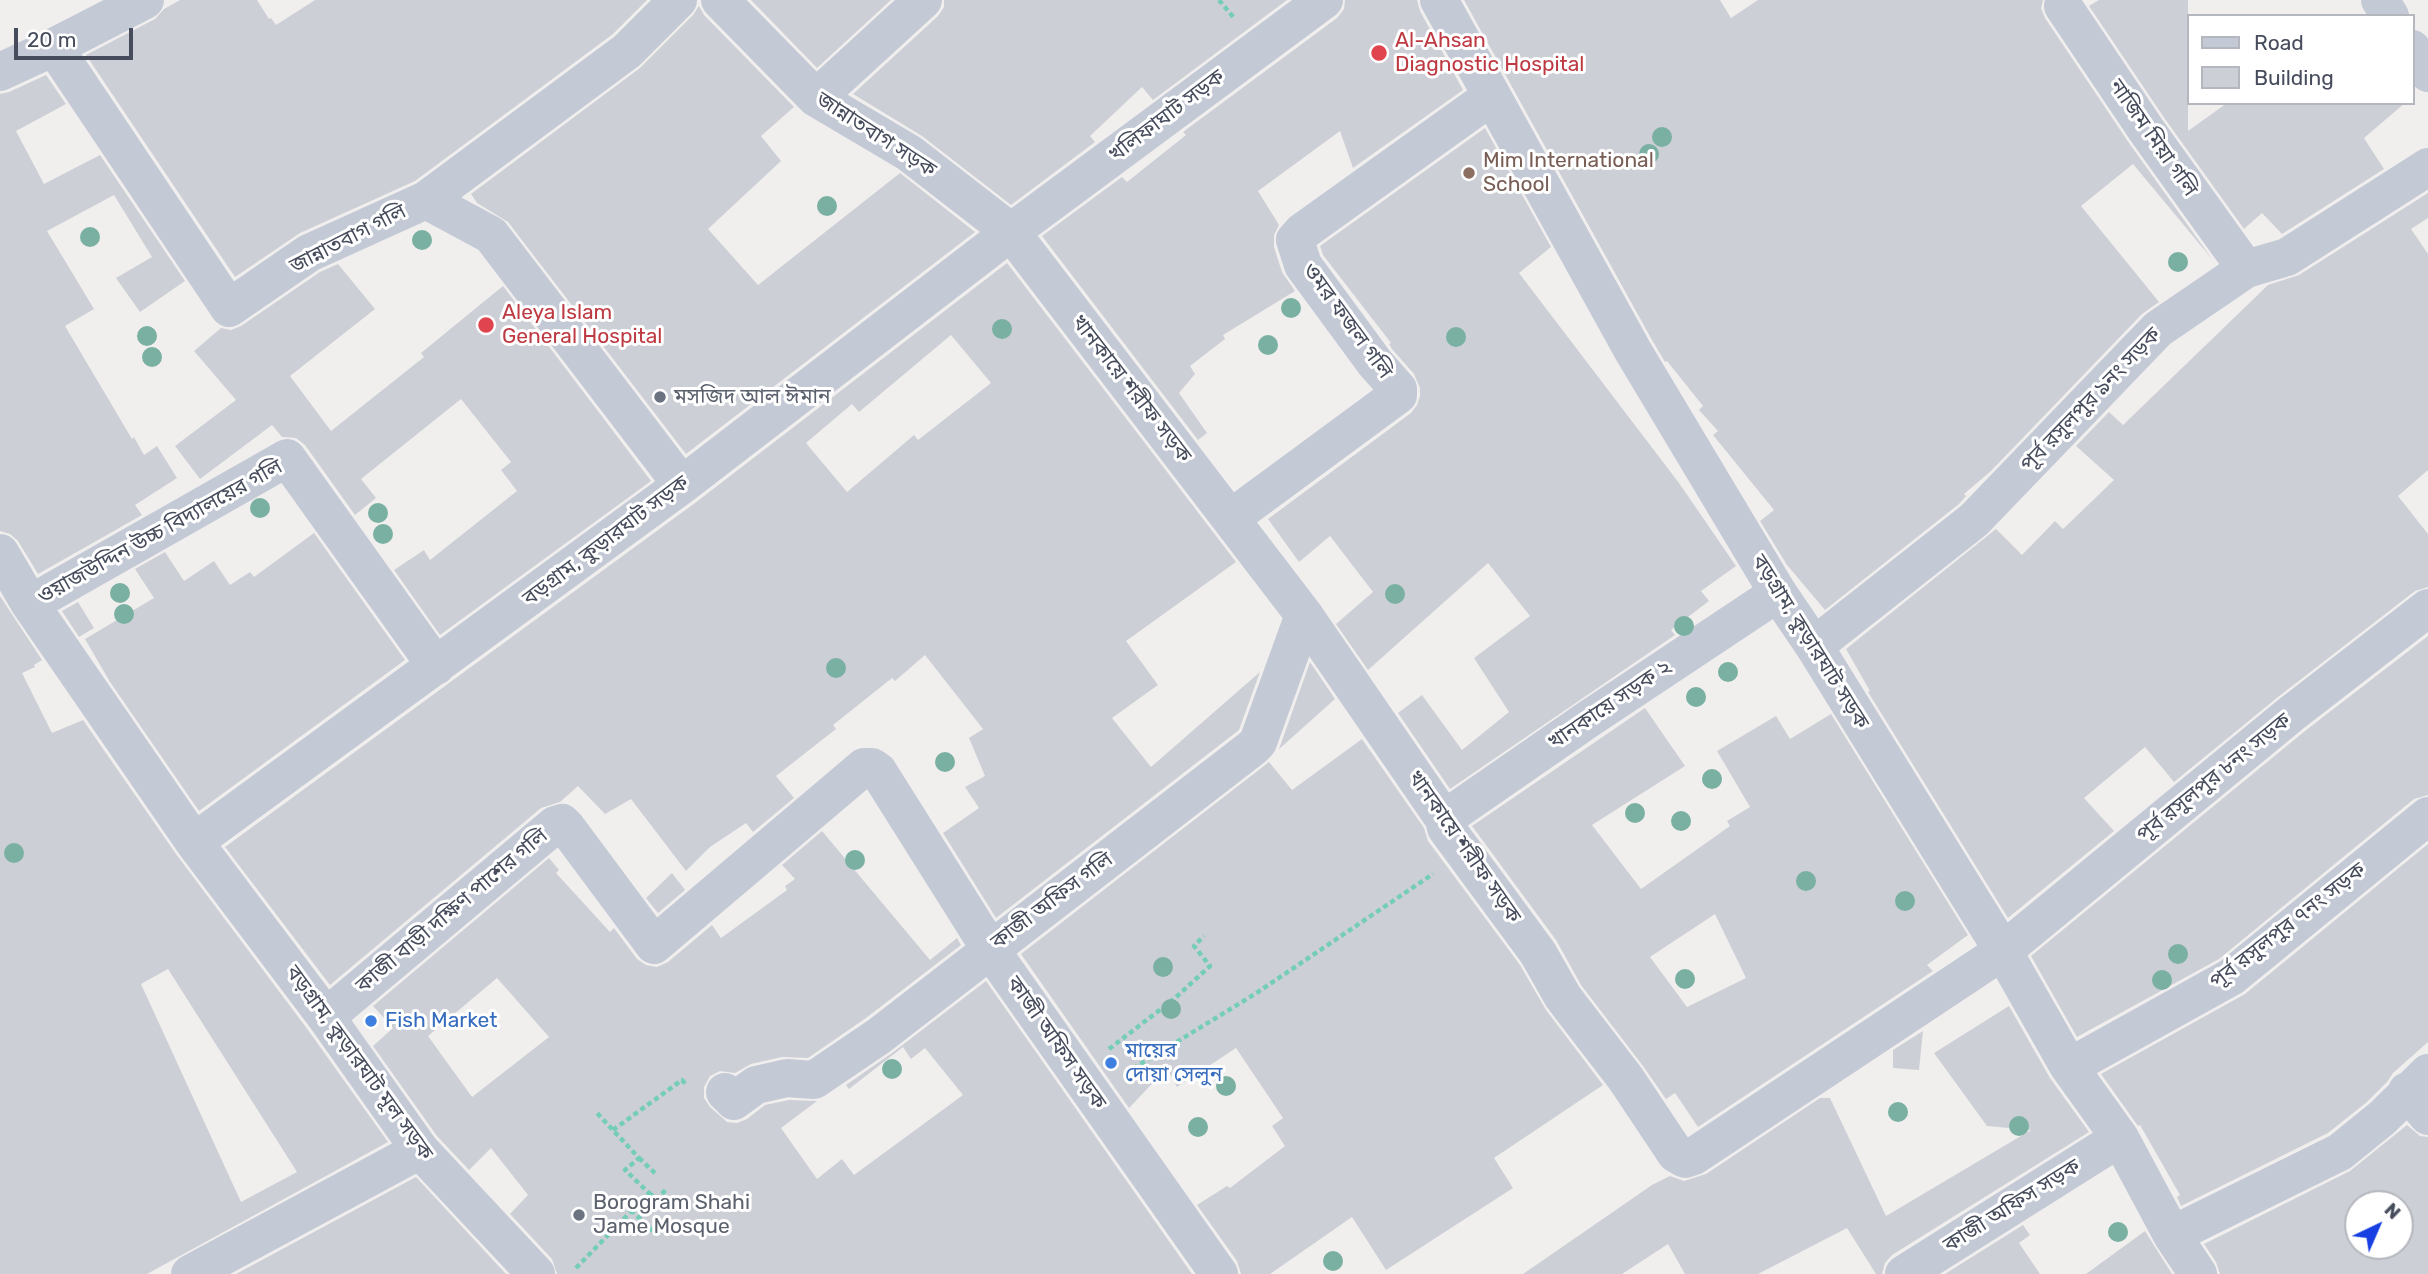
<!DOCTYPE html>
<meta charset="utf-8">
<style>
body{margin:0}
#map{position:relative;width:2428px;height:1274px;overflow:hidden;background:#f1efee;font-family:Rubik,sans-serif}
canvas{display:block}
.legend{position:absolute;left:2187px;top:14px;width:228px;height:91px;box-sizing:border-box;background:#fff;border:2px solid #b5b7be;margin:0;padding:9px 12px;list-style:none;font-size:21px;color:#464c5c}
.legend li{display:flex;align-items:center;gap:14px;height:35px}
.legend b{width:35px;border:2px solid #b5b7be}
.north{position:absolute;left:2344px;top:1190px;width:70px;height:70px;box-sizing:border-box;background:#fff;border:2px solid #b5b7be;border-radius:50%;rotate:44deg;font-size:19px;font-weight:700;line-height:28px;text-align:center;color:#464c5c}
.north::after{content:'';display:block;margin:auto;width:24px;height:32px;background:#183fe1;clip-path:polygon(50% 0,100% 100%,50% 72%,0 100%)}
.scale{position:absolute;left:14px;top:28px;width:119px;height:32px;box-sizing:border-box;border:4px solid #464c5c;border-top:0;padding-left:9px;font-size:21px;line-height:24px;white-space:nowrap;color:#464c5c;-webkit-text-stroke:5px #fff;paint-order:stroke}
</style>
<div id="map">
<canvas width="2428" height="1274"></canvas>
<ul class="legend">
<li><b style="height:9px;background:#c4c9d6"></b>Road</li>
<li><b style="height:19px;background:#cdcfd6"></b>Building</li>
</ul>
<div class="north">N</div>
<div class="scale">20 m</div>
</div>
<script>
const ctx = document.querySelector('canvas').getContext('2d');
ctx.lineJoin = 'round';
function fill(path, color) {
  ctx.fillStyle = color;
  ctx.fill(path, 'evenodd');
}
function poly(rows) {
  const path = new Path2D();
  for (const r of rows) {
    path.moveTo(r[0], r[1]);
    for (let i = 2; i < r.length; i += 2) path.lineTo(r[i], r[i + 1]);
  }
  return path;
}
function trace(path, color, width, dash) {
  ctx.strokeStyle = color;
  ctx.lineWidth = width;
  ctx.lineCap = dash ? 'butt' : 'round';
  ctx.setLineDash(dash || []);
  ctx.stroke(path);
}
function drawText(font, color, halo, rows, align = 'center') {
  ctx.font = font + ' Rubik,"Noto Sans Bengali",sans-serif';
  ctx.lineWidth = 6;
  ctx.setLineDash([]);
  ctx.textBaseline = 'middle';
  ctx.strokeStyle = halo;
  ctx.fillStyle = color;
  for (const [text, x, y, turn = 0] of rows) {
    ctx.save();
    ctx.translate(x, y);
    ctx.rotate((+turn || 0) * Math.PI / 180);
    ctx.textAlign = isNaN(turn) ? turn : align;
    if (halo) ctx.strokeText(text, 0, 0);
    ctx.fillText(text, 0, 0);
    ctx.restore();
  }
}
const building = poly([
 [180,0,257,0,269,19,271,18,276,25,315,0,647,0,613,34,415,181,300,233,235,277,86,55,155,19,164,9],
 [751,0,891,0,817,68],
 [944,0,1287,0,1153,100,1142,87,1090,136,1095,142,1011,205,922,136,853,94,938,16,944,7],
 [1345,0,1417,0,1420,11,1463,90,1353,168,1340,131,1258,191,1279,225,1274,235,1274,247,1282,272,1295,291,1223,335,1225,339,1190,366,1195,374,1179,393,1207,433,1198,440,1042,236,1122,177,1127,182,1186,135,1183,132,1337,18,1344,9],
 [1464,0,1720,0,1731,18,1758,0,2043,0,2041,8,2045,18,2129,143,2212,259,2133,164,2081,206,2159,302,2142,314,1991,471,1964,494,1966,496,1959,504,1825,610,1787,565,1760,521,1774,510,1713,435,1718,431,1699,410,1703,406,1667,361,1665,362,1652,340],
 [2099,0,2188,0,2188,131,2227,103,2405,103,2364,138,2384,169,2282,234,2262,213,2244,229,2165,119,2089,6],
 [699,6,704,15,794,107,761,136,781,161,708,229,758,285,900,173,975,232,686,454,508,222,477,203,471,194,640,68,693,15],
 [46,75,66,104,16,131,44,184,100,155,185,281,140,312,116,278,152,257,114,195,47,231,94,309,65,326,132,439,134,437,144,455,157,446,177,478,135,505,142,515,38,574,18,541,10,534,0,531,0,94,9,92],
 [1485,128,1551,247,1519,273,1679,483,1736,566,1701,591,1709,601,1671,630,1675,635,1450,789,1398,713,1422,695,1462,750,1509,712,1474,658,1530,616,1488,563,1368,670,1336,624,1373,592,1330,536,1299,562,1268,519,1411,413,1417,405,1420,396,1420,388,1414,374,1392,349,1389,344,1391,343,1323,255,1320,246],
 [2428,193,2428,218,2411,229,2428,254,2428,470,2398,496,2428,534,2428,587,2415,591,2278,697,2174,782,2145,747,2084,798,2114,831,2008,918,1868,692,1870,691,1846,649,1996,529,2022,555,2055,521,2063,529,2114,480,2076,446,2109,412,2123,425,2268,285,2299,275],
 [1007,263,1236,562,1126,641,1158,685,1112,718,1151,767,1260,672,1239,730,996,918,943,833,979,808,965,787,985,776,969,738,983,729,925,655,895,681,892,678,833,725,836,729,776,776,794,798,753,832,746,823,710,847,686,871,631,799,605,814,578,786,560,802,541,808,330,985,225,847,695,503],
 [951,335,991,383,918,440,914,435,847,492,806,443,852,404,859,412],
 [338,264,375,309,290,376,331,431,424,357,421,353,503,286,651,481,440,635,394,570,424,550,430,560,517,491,501,470,511,462,461,399,361,479,376,498,355,515,305,445,296,438,282,437,272,425,200,479,175,446,236,400,194,351,221,328,231,330,241,326,320,272],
 [314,533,405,660,199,811,110,682,85,639,154,598,135,569,165,552,184,581,214,561,230,585,250,572,254,577],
 [0,596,42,660,34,665,35,667,22,673,52,733,83,720,176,854,308,1030,388,1142,147,1274,0,1274],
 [168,969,297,1172,241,1202,141,984],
 [78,602,94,628,79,637,62,611],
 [2428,636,2428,795,2414,799,2219,959,2077,1037,2031,956,2305,731],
 [1310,662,1335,699,1278,750,1279,749],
 [1645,708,1685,766,1592,825,1641,889,1730,826,1727,821,1750,807,1717,751,1776,716,1790,739,1831,714,1968,935,1927,965,1933,971,1698,1127,1675,1093,1666,1099,1643,1066,1581,985,1556,940,1472,826],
 [1715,914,1746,978,1687,1007,1650,957],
 [1362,739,1424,828,1428,841,1520,965,1546,1010,1603,1085,1494,1158,1513,1188,1386,1270,1352,1217,1270,1274,1241,1274,1237,1261,1197,1205,1227,1186,1230,1188,1285,1146,1272,1126,1283,1118,1236,1048,1177,1087,1167,1068,1129,1108,1021,954,1269,762,1292,790],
 [822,831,930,960,957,938,961,945,866,1018,808,1058,782,1057,751,1064,735,1073,720,1071,710,1076,704,1087,704,1098,710,1107,727,1122,737,1123,747,1119,765,1105,789,1100,817,1101,781,1128,817,1179,842,1159,854,1175,963,1095,925,1048,911,1059,903,1047,849,1089,846,1085,892,1053,986,981,1192,1274,557,1274,552,1259,510,1214,528,1195,491,1148,469,1170,437,1136,373,1046,393,1028,373,1006,549,858,559,870,556,873,610,932,614,928,637,959,646,965,657,967,668,962,712,925,721,938,787,890,785,886,795,879,782,865],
 [497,978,549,1037,472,1097,428,1036],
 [2428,844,2428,1042,2393,1073,2387,1082,2367,1102,2328,1133,2181,1206,2177,1197,2180,1195,2140,1125,2138,1126,2101,1074,2245,994],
 [672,873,685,890,658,913,646,898],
 [2009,1006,2050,1078,2089,1132,1892,1255,1885,1263,1882,1274,1876,1274,1847,1228,1758,1274,1685,1274,1668,1244,1622,1274,1523,1274,1652,1185,1670,1176,1684,1181,1706,1174,1820,1098,1830,1098,1886,1216,2031,1130,1987,1126,1934,1053],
 [1923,1031,1919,1070,1893,1068,1893,1050],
 [2407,1125,2420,1136,2428,1137,2428,1274,2220,1274,2216,1262,2204,1244,2350,1171],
 [2358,1204,2400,1204,2400,1246,2358,1246],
 [416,1177,506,1274,236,1274],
 [2023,1225,2030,1235,2019,1243,2040,1274,1945,1274],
 [2145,1231,2172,1274,2086,1274]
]);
const path = poly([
 [1219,0,1234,18],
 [1109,1049,1174,999,1210,966,1194,946,1204,936],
 [1126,1073,1255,994,1433,874],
 [613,1130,682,1080,687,1086],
 [639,1158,657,1175],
 [649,1193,656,1199,668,1188],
 [631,1210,657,1235],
 [576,1268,649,1193,625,1170,639,1158,596,1112]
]);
const minor = poly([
 [720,0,816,98,909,153,1011,232,1304,615,1444,819,1446,828,1538,953,1563,997,1626,1079,1676,1154,1685,1159,1694,1156,2003,951,2291,714,2428,608],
 [1439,0,1633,351,1778,593,1814,646,2003,951,2069,1067,2120,1138,2172,1235,2198,1274],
 [2380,0,2390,16],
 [2063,6,2147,131,2246,269],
 [54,47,229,308,309,253,426,200,627,51,678,0],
 [2412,49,2428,73],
 [0,72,54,47,145,0],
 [816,98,923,0],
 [426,200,491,235,682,485],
 [1231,518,1398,395,1398,389,1375,363,1303,265,1295,240,1302,232,1492,96],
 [0,553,30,604,194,842,326,1017,420,1150,536,1274],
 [30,604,287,458,436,666],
 [1814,646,1974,520,2158,329,2246,269,2287,257,2428,167],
 [1444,819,1587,720,1778,593],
 [194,842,682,485,1011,232,1324,0],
 [326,1017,555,825,562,823,567,828,654,945,864,767,872,767,878,771,990,949,1219,1274],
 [2069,1067,2231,977,2428,816],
 [2407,1091,2428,1116],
 [725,1092,734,1101,756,1085,787,1078,814,1080,879,1036,1252,748,1258,742,1304,615],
 [2172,1235,2340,1152,2382,1118,2428,1073],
 [190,1274,420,1150],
 [1904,1274,2120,1138]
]);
const trees = [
 [1662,137],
 [1649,154],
 [827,206],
 [90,237],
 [422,240],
 [2178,262],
 [1291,308],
 [1002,329],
 [147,336],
 [1456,337],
 [1268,345],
 [152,357],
 [260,508],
 [378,513],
 [383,534],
 [120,593],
 [1395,594],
 [124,614],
 [1684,626],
 [836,668],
 [1728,672],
 [1696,697],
 [945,762],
 [1712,779],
 [1635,813],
 [1681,821],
 [14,853],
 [855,860],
 [1806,881],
 [1905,901],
 [2178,954],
 [1163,967],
 [1685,979],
 [2162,980],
 [1171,1009],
 [892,1069],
 [1226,1086],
 [1898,1112],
 [2019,1126],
 [1198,1127],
 [2118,1232],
 [1333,1261]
];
const markers = [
 [1379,53,9,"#e0444e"],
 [1469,173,7,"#8d6e63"],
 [486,325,9,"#e0444e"],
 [660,397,7,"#6b7280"],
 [371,1021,7,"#3f7fe0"],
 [1111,1063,7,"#3f7fe0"],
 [579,1215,7,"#6b7280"]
];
const healthNames = [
 ["Al-Ahsan",1395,41],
 ["Diagnostic Hospital",1395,65],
 ["Aleya Islam",502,313],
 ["General Hospital",502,337]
];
const streetNames = [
 ["খলিফাঘাট সড়ক",1167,116,-37],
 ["জান্নাতবাগ সড়ক",876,135,33],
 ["নাজিম মিয়া গলি",2153,138,55],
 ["জান্নাতবাগ গলি",348,239,-27],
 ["ওমর ফজল গলি",1347,321,54],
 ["খানকায়ে শরীফ সড়ক",1131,389,52],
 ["পূর্ব রসুলপুর ৯নং সড়ক",2091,400,-46],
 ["ওয়াজউদ্দিন উচ্চ বিদ্যালয়ের গলি",160,532,-29],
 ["বড়গ্রাম, কুড়ারঘাট সড়ক",606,541,-37],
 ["বড়গ্রাম, কুড়ারঘাট সড়ক",1810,642,58],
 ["খানকায়ে সড়ক ২",1610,705,-34],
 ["পূর্ব রসুলপুর ৮নং সড়ক",2214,778,-39],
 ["খানকায়ে শরীফ সড়ক",1464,847,55],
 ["কাজী অফিস গলি",1052,901,-37],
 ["কাজী বাড়ী দক্ষিণ পাশের গলি",452,911,-40],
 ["পূর্ব রসুলপুর ৭নং সড়ক",2288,926,-38],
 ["কাজী অফিস সড়ক",1056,1043,55],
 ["বড়গ্রাম, কুড়ারঘাট মূল সড়ক",359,1063,54],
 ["কাজী অফিস সড়ক",2012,1206,-32]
];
const educationNames = [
 ["Mim International",1483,161],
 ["School",1483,185]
];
const worshipNames = [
 ["মসজিদ আল ঈমান",674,397],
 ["Borogram Shahi",593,1203],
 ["Jame Mosque",593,1227]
];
const shopNames = [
 ["Fish Market",385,1021],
 ["মায়ের",1125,1051],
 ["দোয়া সেলুন",1125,1075]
];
fill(building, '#cdcfd6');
trace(path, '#74cdb7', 4.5, [5, 3.5]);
trace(minor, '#c4c9d6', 38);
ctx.fillStyle = '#79b0a2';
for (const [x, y] of trees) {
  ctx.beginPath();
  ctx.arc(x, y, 10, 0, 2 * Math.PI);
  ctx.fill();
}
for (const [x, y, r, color] of markers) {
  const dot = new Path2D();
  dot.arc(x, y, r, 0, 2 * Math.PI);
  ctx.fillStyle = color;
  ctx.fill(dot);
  trace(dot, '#fff', 2.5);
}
drawText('21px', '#be3a42', '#fff', healthNames, 'left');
drawText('21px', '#464c5c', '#fff', streetNames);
drawText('21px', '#785e54', '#fff', educationNames, 'left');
drawText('21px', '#5b616d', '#fff', worshipNames, 'left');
drawText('21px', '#366cbe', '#fff', shopNames, 'left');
</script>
